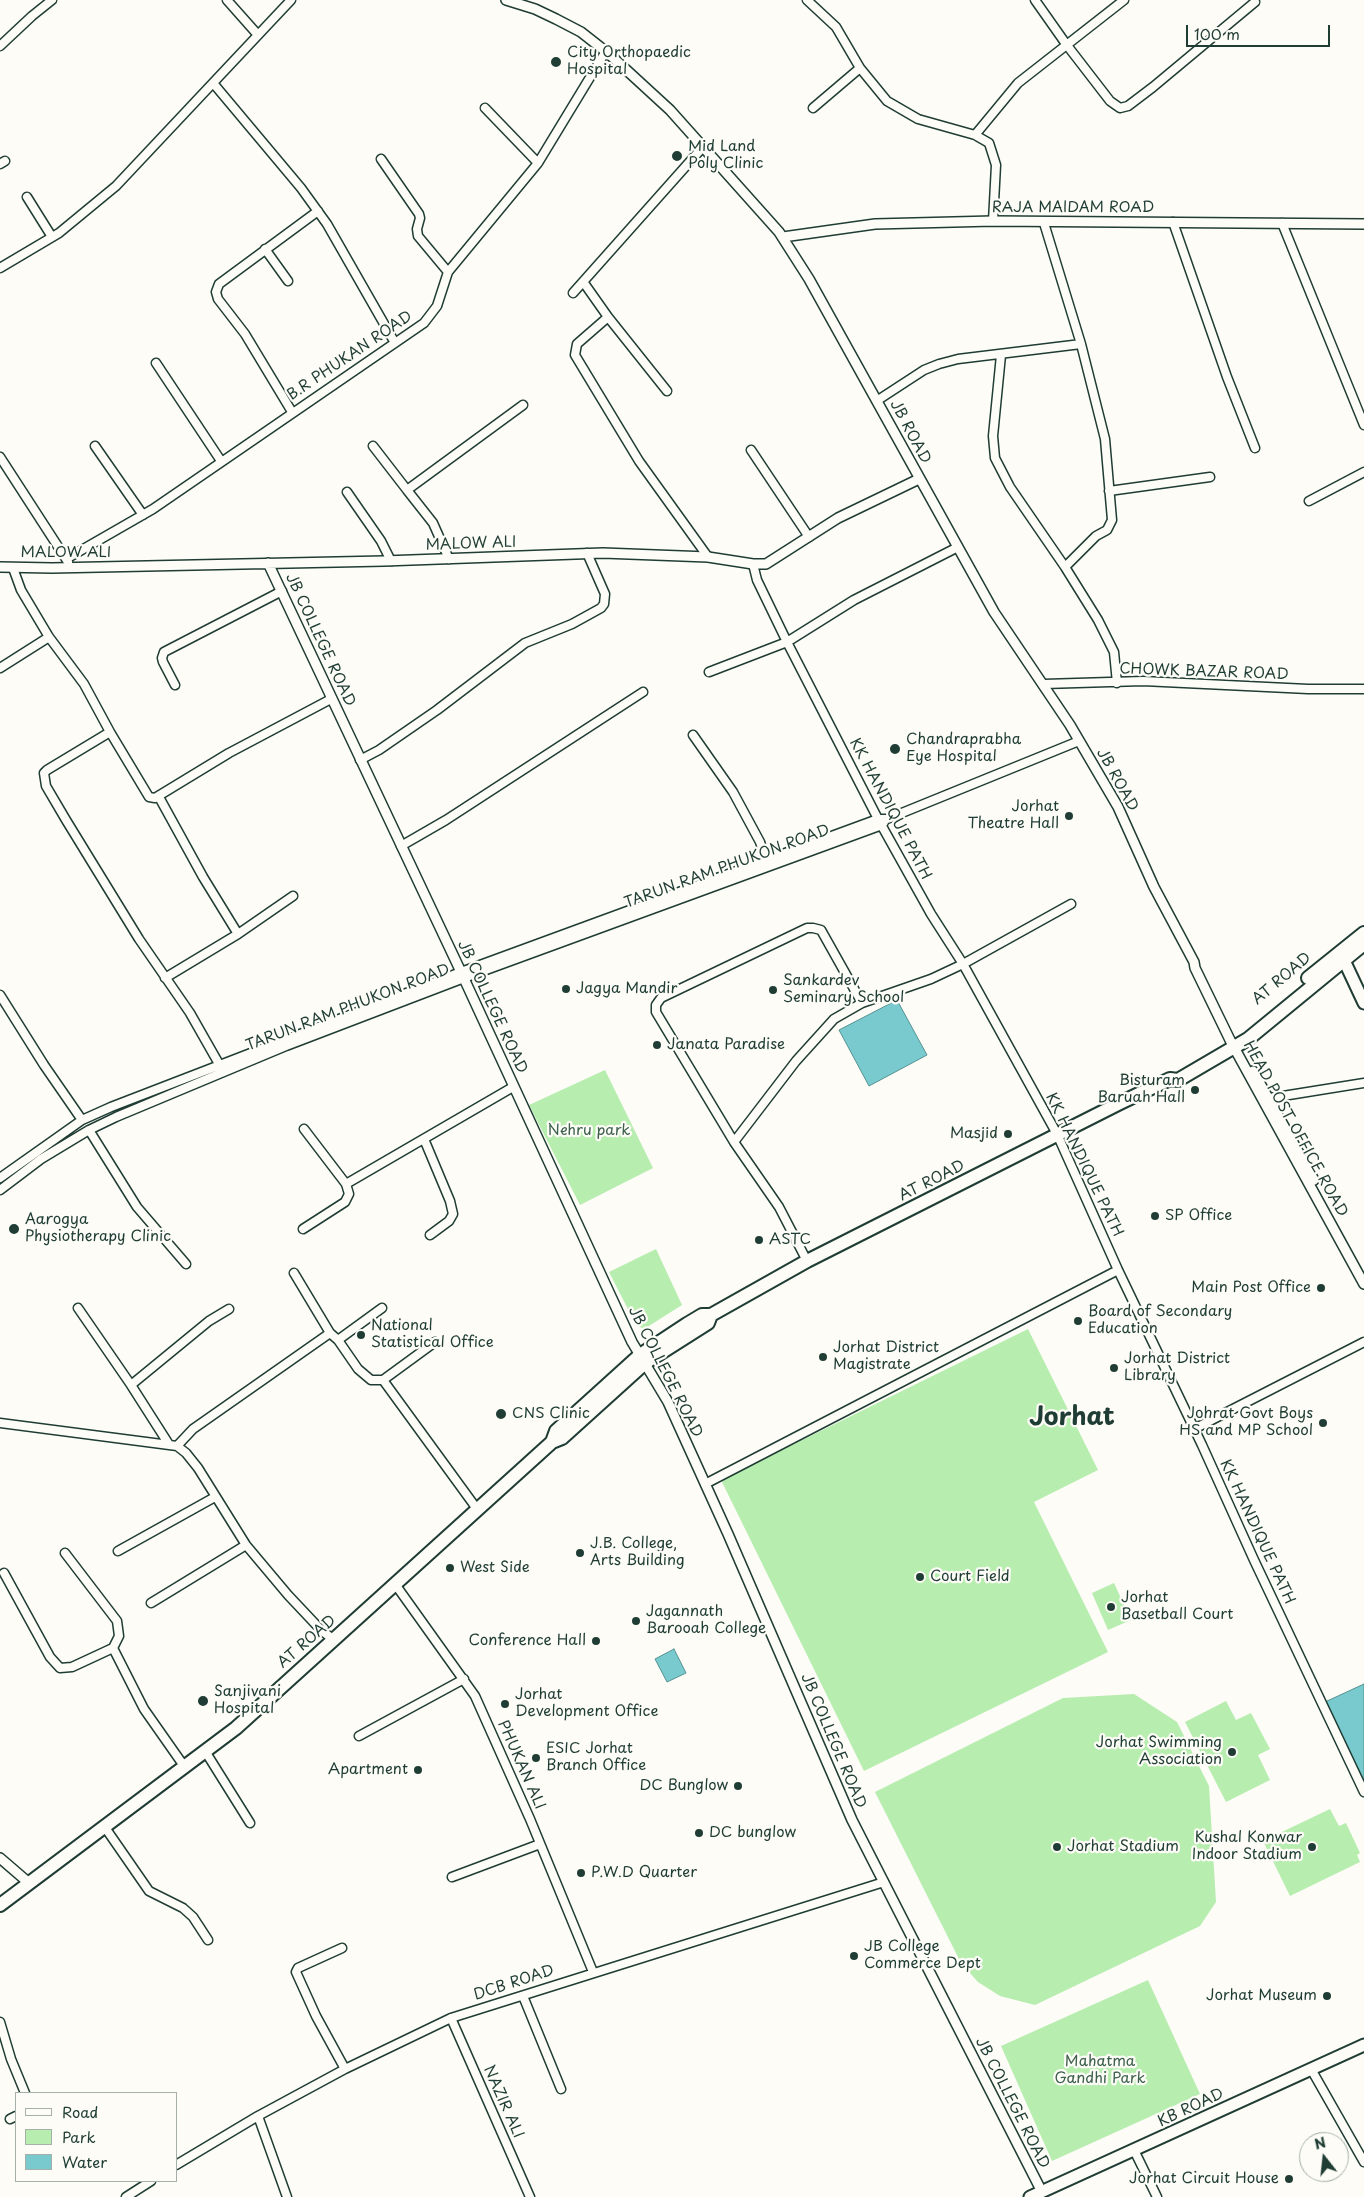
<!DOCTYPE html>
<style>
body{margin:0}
#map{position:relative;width:1364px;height:2197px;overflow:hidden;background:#fdfcf7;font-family:"Playpen Sans",sans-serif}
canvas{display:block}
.legend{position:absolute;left:15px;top:2092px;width:162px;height:90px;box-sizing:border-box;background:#fdfcf7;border:1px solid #a4b0a9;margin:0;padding:6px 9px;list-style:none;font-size:15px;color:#1f3d34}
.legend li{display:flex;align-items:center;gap:10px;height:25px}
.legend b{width:25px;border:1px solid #a4b0a9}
.north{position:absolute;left:1299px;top:2132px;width:50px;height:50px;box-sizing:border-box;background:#fdfcf7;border:1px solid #a4b0a9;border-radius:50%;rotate:344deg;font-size:14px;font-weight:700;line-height:20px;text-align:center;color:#1f3d34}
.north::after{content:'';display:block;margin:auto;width:18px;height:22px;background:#1f3d34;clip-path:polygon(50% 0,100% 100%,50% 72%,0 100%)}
.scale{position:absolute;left:1186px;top:25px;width:144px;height:22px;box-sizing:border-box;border:2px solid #1f3d34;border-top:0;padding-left:6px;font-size:15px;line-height:18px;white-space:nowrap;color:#1f3d34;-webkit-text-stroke:4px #fdfcf7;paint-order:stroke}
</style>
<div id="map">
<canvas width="1364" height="2197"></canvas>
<ul class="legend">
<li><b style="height:6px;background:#fdfcf7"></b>Road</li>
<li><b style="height:14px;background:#b7edaf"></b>Park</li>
<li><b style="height:14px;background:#79cacf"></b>Water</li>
</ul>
<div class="north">N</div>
<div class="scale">100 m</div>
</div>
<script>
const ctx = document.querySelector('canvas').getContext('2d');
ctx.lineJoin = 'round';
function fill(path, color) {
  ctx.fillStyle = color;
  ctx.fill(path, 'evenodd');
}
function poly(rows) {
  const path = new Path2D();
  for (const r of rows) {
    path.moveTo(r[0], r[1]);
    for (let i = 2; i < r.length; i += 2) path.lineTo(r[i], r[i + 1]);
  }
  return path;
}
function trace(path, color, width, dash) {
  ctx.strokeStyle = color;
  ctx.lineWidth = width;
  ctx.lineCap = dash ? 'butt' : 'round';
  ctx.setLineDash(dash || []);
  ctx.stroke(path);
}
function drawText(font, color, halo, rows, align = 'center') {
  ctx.font = font + ' "Playpen Sans",sans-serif';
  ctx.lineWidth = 4.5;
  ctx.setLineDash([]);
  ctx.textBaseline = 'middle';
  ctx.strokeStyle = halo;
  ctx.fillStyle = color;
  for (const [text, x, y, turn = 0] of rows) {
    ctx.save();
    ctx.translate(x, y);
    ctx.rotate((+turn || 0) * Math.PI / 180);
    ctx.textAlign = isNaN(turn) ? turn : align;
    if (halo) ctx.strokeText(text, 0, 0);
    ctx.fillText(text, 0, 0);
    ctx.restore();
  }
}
const green = poly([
 [605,1070,653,1168,580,1205,529,1105],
 [656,1249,682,1305,644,1329,636,1325,609,1272],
 [1028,1329,1098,1470,1034,1502,1108,1652,864,1771,721,1480],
 [1114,1583,1131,1620,1108,1630,1092,1593],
 [1134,1694,1177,1722,1209,1786,1216,1902,1200,1926,1035,2005,1000,1996,978,1982,961,1963,875,1792,1063,1698],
 [1226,1701,1236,1720,1251,1713,1270,1749,1258,1755,1270,1780,1226,1802,1185,1722],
 [1330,1809,1339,1826,1346,1823,1360,1853,1357,1855,1360,1862,1290,1896,1263,1841],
 [1148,1980,1200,2094,1052,2161,1001,2046]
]);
const water = poly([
 [897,1000,927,1055,869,1086,839,1030,897,1000],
 [674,1649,686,1673,667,1682,655,1659,674,1649],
 [1364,1684,1364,1785,1325,1702,1364,1684]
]);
const minor = poly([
 [227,0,258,35],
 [807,0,836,27,860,68,887,101,918,119,975,135,989,143,996,165,993,221],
 [1035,0,1066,44,1110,101,1120,108,1128,106,1153,87,1255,2],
 [0,46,32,16,52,0],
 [213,83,301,188,327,224,395,343],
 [485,108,538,163],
 [813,108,860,68],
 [975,135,1018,83,1124,0],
 [381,159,419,214,420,218,417,229,418,236,448,272],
 [0,164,5,161],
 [27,197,52,237],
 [1173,222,1227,377,1255,448],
 [1044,223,1081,344,1105,439,1112,520,1107,530,1096,536,1065,567],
 [1282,223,1364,425],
 [265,249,288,281],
 [0,268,59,233,116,186,291,0],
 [584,283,608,317,667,391],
 [573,293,702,148],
 [608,317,577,344,575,355,639,461,708,557],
 [1001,355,993,436,995,458,1010,487,1065,567,1098,620,1114,652,1117,683],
 [156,363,221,461],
 [878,400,924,370,939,364,958,359,1081,344],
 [292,412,245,334,218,299,216,292,219,284,318,211],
 [95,446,143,515],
 [373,446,407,490],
 [751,450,809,537],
 [0,457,68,562],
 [1109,491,1210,477],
 [347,492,381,541,391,561],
 [1309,501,1364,472],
 [66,559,153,509,424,323,437,306,448,272,538,163,606,51],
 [449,559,433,523,407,490,523,405],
 [753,564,757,580,787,642,878,819,931,914,963,964,1057,1134,1118,1270,1202,1445,1254,1560,1364,1792],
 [49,637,84,684,110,732],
 [0,668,49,637,21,590,13,568],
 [709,672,787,642,854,600,958,547],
 [1044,684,1143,681,1308,689,1364,689],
 [175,685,163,662,162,658,164,652,282,591],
 [693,735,733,792,760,842,766,860],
 [360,760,379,750,437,710,525,643,572,624,601,608,604,604,605,594,587,553],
 [159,797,203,877,238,934,165,978],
 [401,846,446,820,643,692],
 [238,934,293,896],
 [0,995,44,1065,82,1120],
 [219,1064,190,1013,139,939,66,820,46,786,44,773,47,770,110,732,149,797,155,798,229,753,331,699],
 [1264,1099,1364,1083],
 [89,1130,137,1207,186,1264],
 [424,1139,450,1201,453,1214,449,1221,430,1235],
 [734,1142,656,1012,656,1005,661,998,807,928,813,928,821,930,862,1003],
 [0,1178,82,1120,111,1107,461,972,878,819,887,819,1079,741],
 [346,1184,513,1087],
 [0,1190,41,1159,89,1130,116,1117,286,1046,464,978,882,825,884,822],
 [303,1229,345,1202,349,1194,346,1184,304,1129],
 [807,1261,779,1207,734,1142,796,1061,834,1019,862,1003,931,979,963,964,1071,904],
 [294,1273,330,1333,338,1340,358,1369,371,1380,383,1380,435,1342],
 [78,1308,131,1385,168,1443],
 [338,1340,382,1308],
 [383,1380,477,1509],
 [131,1385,209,1321,229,1309],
 [0,1423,177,1446,186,1453,198,1468,246,1545,288,1595,321,1630,334,1640],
 [1194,1429,1364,1342],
 [177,1446,193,1429,330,1333],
 [705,1484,1118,1270],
 [118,1551,215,1497],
 [65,1553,117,1621,119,1636,113,1648,144,1709,184,1766],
 [4,1573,50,1657,60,1668,72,1667,113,1648],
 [395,1584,475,1696,530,1819,593,1972],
 [151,1603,246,1545],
 [359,1736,464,1679],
 [205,1751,250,1823],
 [104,1826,149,1891,183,1908,193,1917,208,1940],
 [452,1877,540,1844],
 [342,1948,298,1968,296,1972,316,2016,345,2069],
 [523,1996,561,2089],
 [451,2018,530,2197],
 [0,2022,11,2059,25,2093],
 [1311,2069,1364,2162],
 [258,2116,287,2197],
 [10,2119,16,2116],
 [1134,2150,1157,2197],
 [176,2165,258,2116,345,2069,451,2018,884,1882],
 [126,2197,151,2181]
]);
const tertiary = poly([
 [506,0,535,9,556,19,581,32,609,54,670,110,779,232,809,279,994,612,1070,725,1118,807,1154,887,1194,962,1195,968,1230,1040,1364,1284],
 [783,237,875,224,993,221,1364,224],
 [268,563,461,972,632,1342,668,1402,728,1534,852,1820,1042,2192],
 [0,567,52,568,384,561,603,553,708,557,753,564,766,564,838,518,919,479],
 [1253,1071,1314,1180],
 [0,1858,29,1883]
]);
const primary = poly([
 [1341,954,1364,1003],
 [1030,2197,1364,2045]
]);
const trunk = poly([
 [1308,978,1364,933],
 [552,1442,556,1431,640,1355,687,1324,702,1315,711,1315,807,1261,1120,1103,1170,1079,1178,1080,1248,1039,1364,944],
 [0,1905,236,1728,552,1442,562,1438,645,1363,708,1323,711,1315]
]);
const markers = [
 [556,62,6,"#1f3d34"],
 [677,156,6,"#1f3d34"],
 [895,749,6,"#1f3d34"],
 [1069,816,5,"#1f3d34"],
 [566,989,5,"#1f3d34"],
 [773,990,5,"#1f3d34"],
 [657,1045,5,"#1f3d34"],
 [1195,1090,5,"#1f3d34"],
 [1008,1134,5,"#1f3d34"],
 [1155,1216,5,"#1f3d34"],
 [14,1229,6,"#1f3d34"],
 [759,1240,5,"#1f3d34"],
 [1321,1288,5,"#1f3d34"],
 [1078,1321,5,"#1f3d34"],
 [361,1335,5,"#1f3d34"],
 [823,1357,5,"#1f3d34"],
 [1114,1368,5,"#1f3d34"],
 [501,1414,6,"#1f3d34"],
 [1323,1423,5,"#1f3d34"],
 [580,1553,5,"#1f3d34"],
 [450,1568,5,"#1f3d34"],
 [920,1577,5,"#1f3d34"],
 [1111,1607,5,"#1f3d34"],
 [636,1621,5,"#1f3d34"],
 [596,1641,5,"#1f3d34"],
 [203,1701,6,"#1f3d34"],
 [505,1704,5,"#1f3d34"],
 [1232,1752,5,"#1f3d34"],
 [536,1758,5,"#1f3d34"],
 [418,1770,5,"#1f3d34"],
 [738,1786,5,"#1f3d34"],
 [699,1833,5,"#1f3d34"],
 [1057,1847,5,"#1f3d34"],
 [1312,1847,5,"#1f3d34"],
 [581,1873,5,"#1f3d34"],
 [854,1956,5,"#1f3d34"],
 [1327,1996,5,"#1f3d34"],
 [1289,2179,5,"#1f3d34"]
];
const poiNames = [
 ["City Orthopaedic",567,53],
 ["Hospital",567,70],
 ["Mid Land",688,147],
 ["Poly Clinic",688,164],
 ["Chandraprabha",906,740],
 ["Eye Hospital",906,757],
 ["Jorhat",1059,807,"right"],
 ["Theatre Hall",1059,824,"right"],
 ["Sankardev",783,981],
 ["Seminary School",783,998],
 ["Jagya Mandir",576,989],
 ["Janata Paradise",667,1045],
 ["Bisturam",1185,1081,"right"],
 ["Baruah Hall",1185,1098,"right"],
 ["Masjid",998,1134,"right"],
 ["SP Office",1165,1216],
 ["Aarogya",25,1220],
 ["Physiotherapy Clinic",25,1237],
 ["ASTC",769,1240],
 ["Main Post Office",1311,1288,"right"],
 ["Board of Secondary",1088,1312],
 ["Education",1088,1329],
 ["National",371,1326],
 ["Statistical Office",371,1343],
 ["Jorhat District",833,1348],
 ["Magistrate",833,1365],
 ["Jorhat District",1124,1359],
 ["Library",1124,1376],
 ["CNS Clinic",512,1414],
 ["Johrat Govt Boys",1313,1414,"right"],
 ["HS and MP School",1313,1431,"right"],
 ["J.B. College,",590,1544],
 ["Arts Building",590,1561],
 ["West Side",460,1568],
 ["Court Field",930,1577],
 ["Jorhat",1121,1598],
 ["Basetball Court",1121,1615],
 ["Jagannath",646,1612],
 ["Barooah College",646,1629],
 ["Conference Hall",586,1641,"right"],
 ["Sanjivani",214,1692],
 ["Hospital",214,1709],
 ["Jorhat",515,1695],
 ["Development Office",515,1712],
 ["Jorhat Swimming",1222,1743,"right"],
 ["Association",1222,1760,"right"],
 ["ESIC Jorhat",546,1749],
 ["Branch Office",546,1766],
 ["Apartment",408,1770,"right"],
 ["DC Bunglow",728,1786,"right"],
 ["DC bunglow",709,1833],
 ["Kushal Konwar",1302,1838,"right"],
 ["Indoor Stadium",1302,1855,"right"],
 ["Jorhat Stadium",1067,1847],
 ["P.W.D Quarter",591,1873],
 ["JB College",864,1947],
 ["Commerce Dept",864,1964],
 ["Jorhat Museum",1317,1996,"right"],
 ["Jorhat Circuit House",1279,2179,"right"]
];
const streetNames = [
 ["RAJA MAIDAM ROAD",1073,208],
 ["B.R PHUKAN ROAD",350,356,-34],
 ["JB ROAD",910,432,62],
 ["MALOW ALI",471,544,-2],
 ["MALOW ALI",66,553],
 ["JB COLLEGE ROAD",320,640,65],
 ["CHOWK BAZAR ROAD",1204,672,2],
 ["JB ROAD",1117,780,61],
 ["KK HANDIQUE PATH",890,809,62],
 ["TARUN RAM PHUKON ROAD",727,867,-20],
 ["AT ROAD",1282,979,-40],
 ["JB COLLEGE ROAD",492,1007,65],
 ["TARUN RAM PHUKON ROAD",348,1008,-21],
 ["HEAD POST OFFICE ROAD",1295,1129,61],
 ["KK HANDIQUE PATH",1084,1165,64],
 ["AT ROAD",932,1181,-27],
 ["JB COLLEGE ROAD",665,1372,63],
 ["KK HANDIQUE PATH",1257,1532,65],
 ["AT ROAD",307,1642,-41],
 ["JB COLLEGE ROAD",833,1741,67],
 ["PHUKAN ALI",521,1765,66],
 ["DCB ROAD",514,1983,-18],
 ["NAZIR ALI",503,2102,66],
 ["JB COLLEGE ROAD",1012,2103,63],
 ["KB ROAD",1191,2108,-25]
];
const parkNames = [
 ["Nehru park",589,1131],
 ["Mahatma",1100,2062],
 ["Gandhi Park",1100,2079]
];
const townNames = [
 ["Jorhat",1072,1418]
];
fill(green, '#b7edaf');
fill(water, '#79cacf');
trace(water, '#559291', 1);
trace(minor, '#1f3d34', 11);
trace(tertiary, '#1f3d34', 12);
trace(primary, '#1f3d34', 15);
trace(trunk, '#1f3d34', 16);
trace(minor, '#fdfcf7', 8);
trace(tertiary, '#fdfcf7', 9);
trace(primary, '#fdfcf7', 11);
trace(trunk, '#fdfcf7', 12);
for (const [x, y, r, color] of markers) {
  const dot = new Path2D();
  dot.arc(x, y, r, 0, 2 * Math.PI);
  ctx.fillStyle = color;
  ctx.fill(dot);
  trace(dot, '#fdfcf7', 2);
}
drawText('15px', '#1f3d34', '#fdfcf7', poiNames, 'left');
drawText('15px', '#1f3d34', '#fdfcf7', streetNames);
drawText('15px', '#3d604d', '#fdfcf7', parkNames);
drawText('bold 25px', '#1f3d34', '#fdfcf7', townNames);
</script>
